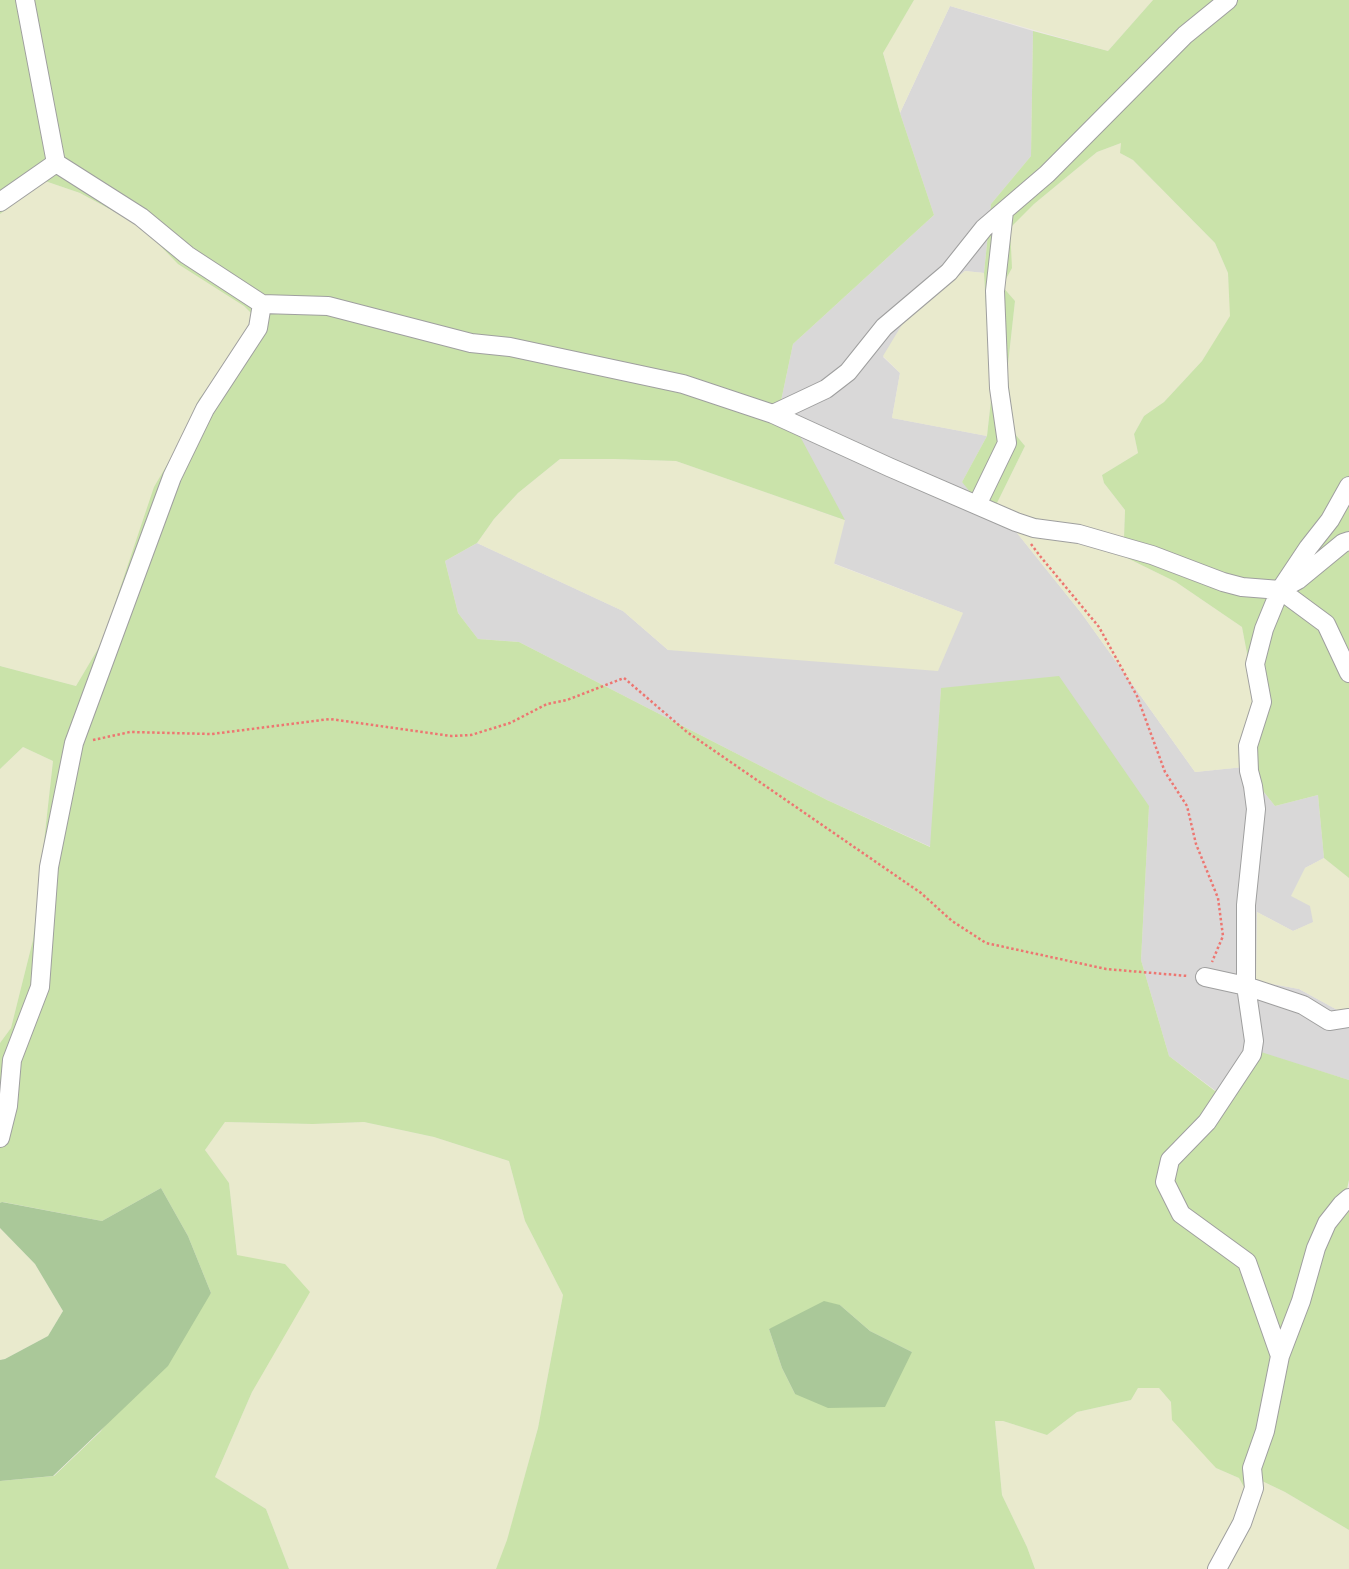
<!DOCTYPE html>
<style>
body{margin:0}
canvas{display:block;background:#ece8e1}
</style>
<canvas width="1349" height="1569"></canvas>
<script>
const ctx = document.querySelector('canvas').getContext('2d');
ctx.lineJoin = 'round';
function fill(path, color) {
  ctx.fillStyle = color;
  ctx.fill(path, 'evenodd');
}
function poly(rows) {
  const path = new Path2D();
  for (const r of rows) {
    path.moveTo(r[0], r[1]);
    for (let i = 2; i < r.length; i += 2) path.lineTo(r[i], r[i + 1]);
  }
  return path;
}
function trace(path, color, width, dash) {
  ctx.strokeStyle = color;
  ctx.lineWidth = width;
  ctx.lineCap = dash ? 'butt' : 'round';
  ctx.setLineDash(dash || []);
  ctx.stroke(path);
}
const residential = poly([
 [950,6,1033,31,1031,156,991,204,984,273,965,271,883,357,900,373,892,418,987,436,962,482,1013,528,1082,614,1195,772,1244,767,1275,806,1318,795,1324,858,1305,868,1314,922,1293,931,1257,912,1257,981,1299,989,1341,1012,1349,1009,1349,1080,1261,1053,1216,1091,1169,1056,1141,960,1149,806,941,688,931,847,827,800,519,642,478,639,458,613,445,561,477,543,623,611,668,650,963,613,833,563,781,401,793,344,934,215,900,113]
]);
const farmland = poly([
 [914,0,1153,0,1108,51,950,6,900,113,883,52],
 [1121,143,1120,153,1133,160,1215,243,1228,273,1231,316,1202,361,1164,402,1144,416,1134,434,1138,453,1102,475,1104,483,1125,510,1124,539,1017,514,997,503,1025,446,1015,434,1007,373,1015,301,1002,286,1009,228,1034,204,1097,152],
 [45,181,80,193,141,226,244,306,252,314,249,328,102,642,76,686,0,666,0,214],
 [965,271,984,273,991,400,987,436,892,418,900,373,883,356,909,313],
 [560,459,614,459,676,461,845,520,834,564,963,613,938,671,668,650,623,611,477,543,494,519,518,493],
 [1013,528,1119,554,1176,582,1242,627,1256,702,1244,767,1195,772,1082,614],
 [23,747,53,761,33,940,11,1028,0,1043,0,769],
 [1324,858,1349,878,1349,1009,1341,1012,1299,989,1256,981,1257,912,1293,931,1313,922,1310,906,1291,896,1305,868],
 [225,1122,313,1124,364,1122,434,1137,509,1161,525,1221,563,1295,538,1428,507,1541,496,1569,289,1569,266,1509,215,1477,252,1392,285,1264,237,1256,229,1183,205,1150],
 [0,1228,35,1264,63,1311,48,1336,5,1359,0,1360],
 [1138,1388,1159,1388,1171,1402,1216,1468,1239,1478,1262,1481,1285,1492,1349,1530,1349,1569,1035,1569,1027,1547,1002,1495,995,1421,1003,1421,1047,1435,1077,1412,1131,1400]
]);
const grass = poly([
 [0,0,914,0,883,53,900,113,934,215,793,344,781,401,845,520,676,461,614,459,560,459,518,493,494,519,477,543,445,561,458,613,478,639,519,642,827,800,930,847,941,688,1059,676,1149,806,1141,960,1169,1056,1215,1091,1261,1052,1349,1080,1349,1180,1347,1189,1349,1191,1349,1530,1285,1492,1262,1481,1244,1487,1239,1478,1216,1468,1172,1420,1171,1402,1159,1388,1138,1388,1131,1400,1077,1412,1047,1435,1003,1421,995,1421,1002,1495,1027,1547,1035,1569,496,1569,507,1540,538,1428,563,1295,525,1221,509,1161,434,1137,364,1122,313,1124,225,1122,205,1150,229,1183,237,1255,285,1264,310,1292,252,1392,215,1477,266,1509,289,1569,0,1569,0,1481,54,1476,100,1432,211,1293,188,1236,161,1188,102,1221,3,1202,0,1203,0,1043,11,1028,33,940,53,761,23,747,0,769,0,666,76,686,102,642,154,487,181,441,199,399,234,357,249,328,252,314,244,306,178,264,141,226,80,193,45,181,0,214],
 [840,1305,870,1331,912,1352,795,1394,782,1368,769,1329],
 [1153,0,1349,0,1349,878,1324,858,1318,795,1275,806,1244,767,1256,701,1242,627,1176,582,1119,554,992,519,962,482,987,436,991,400,984,273,991,204,1031,156,1033,31,1108,51],
 [1121,143,1120,153,1133,160,1215,243,1228,273,1230,316,1202,361,1164,402,1144,416,1134,434,1138,453,1102,475,1104,483,1125,510,1124,538,1017,514,997,503,1025,446,1015,434,1007,373,1015,301,1002,286,1012,268,1010,228,1034,204,1097,152]
]);
const forest = poly([
 [161,1188,188,1236,211,1293,168,1366,53,1476,0,1481,0,1360,5,1359,48,1336,63,1311,35,1264,0,1228,0,1203,2,1202,102,1221],
 [824,1301,840,1305,870,1331,912,1352,885,1407,828,1408,795,1394,782,1368,769,1329]
]);
const path = poly([
 [1031,544,1040,556,1099,627,1137,696,1165,772,1187,806,1196,844,1218,898,1223,936,1212,962],
 [93,740,130,732,212,734,330,719,451,736,471,735,510,723,547,704,567,700,624,678,687,732,921,893,952,921,986,943,1106,969,1188,976]
]);
const minor = poly([
 [25,0,56,163],
 [0,202,56,163,141,217,187,255,262,304,328,306,471,343,510,347,683,384,773,414,889,467,1016,522,1034,528,1079,534,1124,547,1152,555,1223,582,1242,587,1280,590,1298,580,1343,543,1349,541],
 [773,414,826,389,848,372,884,327,949,272,984,228,1047,174,1185,35,1228,0],
 [977,505,1007,443,999,388,995,291,1004,211],
 [1280,590,1326,624,1349,673],
 [1205,977,1246,986,1303,1005,1329,1021,1349,1018],
 [0,1138,8,1106,12,1060,40,987,49,867,74,743,172,477,205,409,258,328,262,304],
 [1280,1356,1247,1262,1181,1214,1165,1182,1170,1160,1207,1122,1252,1054,1254,1041,1246,986,1246,905,1256,809,1253,786,1249,771,1248,746,1262,702,1255,664,1264,629,1280,590,1308,548,1330,520,1349,486],
 [1217,1569,1242,1523,1254,1488,1252,1468,1265,1431,1280,1356,1301,1301,1316,1248,1327,1223,1342,1204,1349,1198]
]);
fill(residential, '#d9d8d8');
fill(farmland, '#e9eacd');
fill(grass, '#cae3aa');
fill(forest, '#aac899');
trace(minor, '#9f9f9f', 20);
trace(path, '#ed7671', 2.5, [2.5, 2.5]);
trace(minor, '#fff', 18);
</script>
